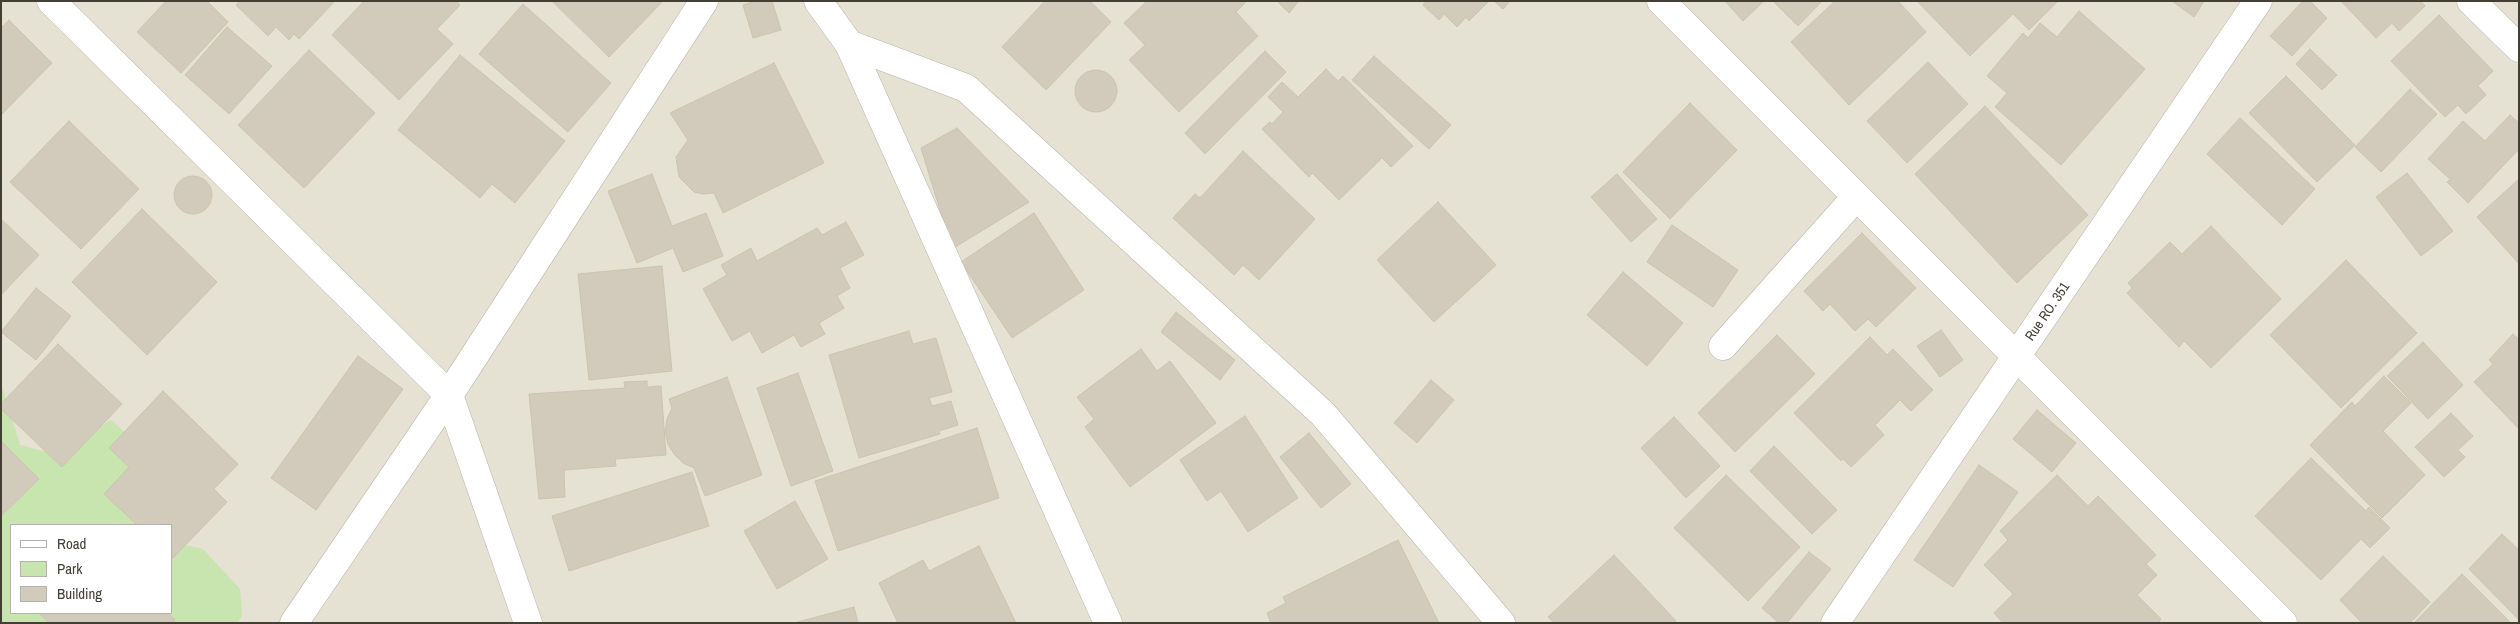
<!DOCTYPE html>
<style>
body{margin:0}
#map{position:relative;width:2520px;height:624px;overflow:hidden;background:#f1efe5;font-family:"Archivo Narrow",sans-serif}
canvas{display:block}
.frame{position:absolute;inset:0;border:2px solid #433f35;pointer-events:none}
.legend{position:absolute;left:10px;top:524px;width:162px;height:90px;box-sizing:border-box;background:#fff;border:1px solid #b4b2ae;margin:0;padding:6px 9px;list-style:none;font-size:15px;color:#433f35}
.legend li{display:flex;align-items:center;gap:10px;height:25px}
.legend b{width:25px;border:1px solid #b4b2ae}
</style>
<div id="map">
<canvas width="2520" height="624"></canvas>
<div class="frame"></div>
<ul class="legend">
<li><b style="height:6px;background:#fff"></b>Road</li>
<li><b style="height:14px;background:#c8e4af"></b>Park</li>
<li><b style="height:14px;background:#d2cbbb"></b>Building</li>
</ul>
</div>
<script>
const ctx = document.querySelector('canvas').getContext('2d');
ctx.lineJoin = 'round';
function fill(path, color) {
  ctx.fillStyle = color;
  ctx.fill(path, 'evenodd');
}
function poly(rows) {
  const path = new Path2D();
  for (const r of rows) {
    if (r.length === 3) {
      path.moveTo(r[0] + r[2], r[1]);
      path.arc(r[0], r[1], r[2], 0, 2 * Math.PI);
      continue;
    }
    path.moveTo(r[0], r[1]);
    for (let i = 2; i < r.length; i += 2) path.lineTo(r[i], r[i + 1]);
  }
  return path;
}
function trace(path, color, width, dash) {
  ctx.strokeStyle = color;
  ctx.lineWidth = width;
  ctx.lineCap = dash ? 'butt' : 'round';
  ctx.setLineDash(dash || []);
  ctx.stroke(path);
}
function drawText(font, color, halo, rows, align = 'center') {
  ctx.font = font + ' "Archivo Narrow",sans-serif';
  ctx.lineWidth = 5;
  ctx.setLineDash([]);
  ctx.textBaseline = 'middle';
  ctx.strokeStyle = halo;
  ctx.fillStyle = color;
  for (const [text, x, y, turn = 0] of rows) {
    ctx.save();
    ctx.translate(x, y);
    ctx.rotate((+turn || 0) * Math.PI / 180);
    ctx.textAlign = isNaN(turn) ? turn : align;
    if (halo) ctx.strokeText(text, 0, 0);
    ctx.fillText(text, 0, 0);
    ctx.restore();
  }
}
const residential = poly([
 [1,1,2519,1,2519,623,1,623],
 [11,525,171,525,171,613,11,613]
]);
const green = poly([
 [1,384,20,445,55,454,111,420,135,442,133,492,157,525,11,525,11,613,171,613,171,542,203,549,240,589,242,616,237,623,1,623]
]);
const building = poly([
 [166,1,207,1,228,22,181,73,137,32,166,1],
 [240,1,335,1,299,39,294,34,289,40,276,27,268,36,236,5,240,1],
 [364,1,456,1,460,5,437,29,453,44,399,100,332,35,364,1],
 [552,1,663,1,609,57,552,1],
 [755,1,772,1,781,30,753,38,743,5,755,1],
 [1045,1,1090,1,1111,22,1046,90,1002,47,1045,1],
 [1147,1,1247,1,1236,12,1258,36,1179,112,1129,60,1145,45,1124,23,1147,1],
 [1277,1,1299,1,1289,13,1277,1],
 [1426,1,1489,1,1469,21,1466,17,1457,27,1444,14,1439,20,1423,5,1426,1],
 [1494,1,1510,1,1503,9,1494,1],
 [1725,1,1764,1,1743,21,1725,1],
 [1773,1,1822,1,1798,26,1773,1],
 [1835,1,1898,1,1926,32,1849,105,1791,42,1835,1],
 [1917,1,2058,1,2029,30,2013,14,1970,56,1917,1],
 [2172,1,2204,1,2194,17,2172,1],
 [2303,1,2310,1,2327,18,2292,56,2270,36,2303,1],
 [2341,1,2421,1,2425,6,2399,31,2392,23,2376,38,2341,1],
 [523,4,611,83,568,132,479,54,523,4],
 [2079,11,2145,69,2061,165,1995,107,2007,93,1987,76,2023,33,2028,38,2040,23,2057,37,2079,11],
 [2439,15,2493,71,2478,86,2486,95,2466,114,2458,105,2445,117,2391,61,2439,15],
 [9,20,52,63,1,115,1,28,9,20],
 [227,27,272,66,229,114,185,75,227,27],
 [2310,49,2337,75,2322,90,2296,64,2310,49],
 [309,50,375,113,304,188,238,125,309,50],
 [1265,51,1286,72,1205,154,1185,133,1265,51],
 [460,55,565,141,515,203,492,184,480,198,398,130,460,55],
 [1374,56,1451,125,1429,149,1352,80,1374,56],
 [1928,62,1968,104,1907,163,1867,121,1928,62],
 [774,63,824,163,723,213,714,193,703,194,694,192,679,177,676,157,688,140,670,113,774,63],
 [1326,69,1338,81,1343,76,1413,146,1391,167,1382,158,1339,200,1312,173,1309,177,1262,129,1270,122,1272,124,1283,112,1268,97,1282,82,1298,97,1326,69],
 [1096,91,21],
 [2286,76,2355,145,2317,182,2249,113,2286,76],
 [2410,89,2437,114,2381,172,2355,147,2410,89],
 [1690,103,1737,150,1670,219,1623,172,1690,103],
 [1985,106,2088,215,2017,283,1915,174,1985,106],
 [2510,115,2519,123,2519,149,2468,203,2447,182,2450,179,2428,159,2463,121,2485,141,2510,115],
 [2240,118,2315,189,2282,225,2207,154,2240,118],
 [69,121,139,189,81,249,10,182,69,121],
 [957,128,1029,202,952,249,921,148,957,128],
 [1243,151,1315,219,1259,280,1243,265,1234,275,1173,218,1195,194,1200,198,1243,151],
 [2407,173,2453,231,2421,256,2376,197,2407,173],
 [652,174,672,226,706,213,723,256,683,272,673,248,637,263,608,191,652,174],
 [1617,174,1657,219,1631,242,1591,197,1617,174],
 [193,195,19],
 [2519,179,2519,264,2477,217,2519,179],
 [1438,202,1496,265,1434,322,1377,260,1438,202],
 [142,209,217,282,147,355,72,282,142,209],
 [1034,213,1084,290,1012,338,961,262,1034,213],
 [1,219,39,255,1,295,1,219],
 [846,222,864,255,840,268,850,288,837,296,844,308,819,323,825,334,801,347,794,335,762,353,750,331,732,341,703,289,727,275,721,265,751,248,757,261,817,228,822,235,846,222],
 [1672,225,1738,270,1713,307,1647,262,1672,225],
 [2211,226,2281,299,2211,368,2184,341,2179,347,2127,293,2132,288,2128,283,2170,242,2182,254,2211,226],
 [1862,233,1916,288,1876,327,1868,319,1855,331,1830,304,1823,311,1804,291,1862,233],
 [2346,260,2417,333,2341,408,2270,335,2346,260],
 [662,266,672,371,589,380,578,274,662,266],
 [1623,272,1683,323,1647,366,1587,315,1623,272],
 [36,288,71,316,36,360,1,332,36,288],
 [1176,312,1235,360,1220,380,1161,332,1176,312],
 [1941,330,1963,360,1940,377,1917,346,1941,330],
 [909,331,913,344,936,338,952,392,929,398,932,406,951,401,958,425,939,431,940,434,859,458,829,355,909,331],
 [2513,334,2519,339,2519,429,2474,382,2493,364,2489,360,2513,334],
 [1777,335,1815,374,1735,452,1698,413,1777,335],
 [1870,337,1887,355,1893,349,1933,390,1911,411,1900,400,1875,425,1884,435,1851,467,1843,459,1841,461,1794,413,1870,337],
 [2423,342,2463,385,2428,419,2387,376,2423,342],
 [58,344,122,404,62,467,1,409,1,404,58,344],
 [1141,349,1157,371,1170,361,1216,423,1130,487,1085,427,1094,419,1077,397,1141,349],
 [358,356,403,389,316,510,271,478,358,356],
 [798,373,833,471,791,486,757,388,798,373],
 [2384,376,2411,403,2383,431,2425,475,2382,518,2310,445,2352,402,2355,406,2384,376],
 [727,377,762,475,705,496,694,468,683,463,674,454,668,444,665,432,667,419,672,408,669,399,727,377],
 [1431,380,1454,400,1417,443,1394,423,1431,380],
 [647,381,647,387,661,386,666,455,615,459,616,466,564,470,565,497,539,499,529,394,625,388,624,382,647,381],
 [163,391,238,464,214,489,227,502,172,559,171,525,137,525,104,494,129,467,109,448,163,391],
 [2037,410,2076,443,2052,472,2013,439,2037,410],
 [2451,413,2473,436,2458,450,2465,457,2444,477,2415,447,2451,413],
 [1245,416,1298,498,1248,532,1221,491,1207,501,1180,460,1245,416],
 [1674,417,1720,466,1686,498,1641,448,1674,417],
 [977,428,999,498,838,551,815,481,977,428],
 [1309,433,1351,484,1321,508,1280,457,1309,433],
 [1,441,39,479,1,516,1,441],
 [1774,446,1837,510,1812,534,1750,471,1774,446],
 [2311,458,2366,511,2369,507,2390,528,2370,548,2361,539,2321,580,2255,516,2311,458],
 [1979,465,2018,492,1953,587,1914,560,1979,465],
 [692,472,709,526,569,571,552,516,692,472],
 [1726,475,1800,547,1748,601,1674,528,1726,475],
 [2057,475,2088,506,2098,496,2156,555,2146,564,2157,575,2137,595,2161,619,2158,623,2003,623,1994,613,2013,594,1984,565,2008,540,2000,531,2057,475],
 [795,501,828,559,777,589,744,531,795,501],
 [2502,534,2519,550,2519,620,2469,569,2502,534],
 [1398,540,1439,623,1271,623,1267,613,1286,603,1283,597,1398,540],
 [979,546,1016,623,898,623,879,583,923,560,929,571,979,546],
 [1809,552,1831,569,1787,623,1779,623,1762,608,1809,552],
 [1614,555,1676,621,1674,623,1554,623,1548,617,1614,555],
 [2383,556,2430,602,2410,623,2362,623,2340,600,2383,556],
 [2462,574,2511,623,2414,623,2462,574],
 [854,607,858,623,794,623,854,607],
 [39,613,168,613,175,620,172,623,49,623,39,613]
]);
const minor = poly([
 [51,1,449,395,528,623],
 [818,1,849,44,1108,623],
 [1661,1,2283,623],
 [2471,1,2519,48],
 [849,44,966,88,1323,414,1501,623],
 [1723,346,1856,197],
 [294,623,449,395,704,1],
 [1835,623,2258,1]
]);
const streetNames = [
 ["Rue RO. 351",2048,312,-56]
];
fill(residential, '#e5e1d3');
fill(green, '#c8e4af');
fill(building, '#d2cbbb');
trace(building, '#cdc4af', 1);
trace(minor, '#bcb7a8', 29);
trace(minor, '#fff', 28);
drawText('14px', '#433f35', '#fff', streetNames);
</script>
